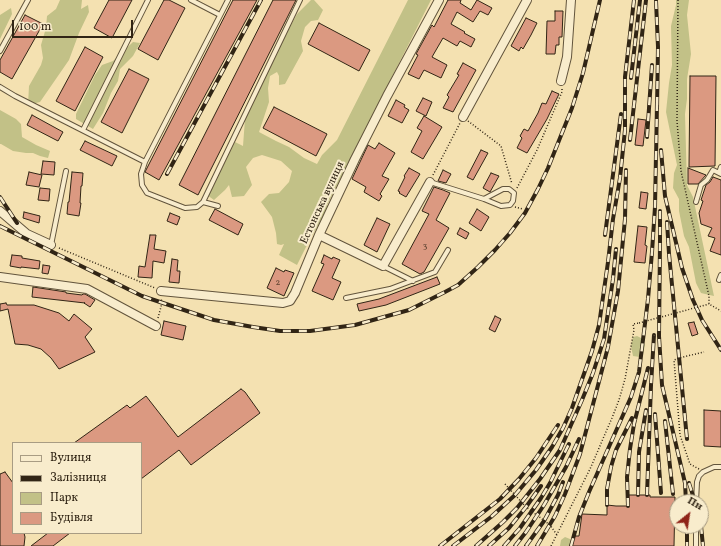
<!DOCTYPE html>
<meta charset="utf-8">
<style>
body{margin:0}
#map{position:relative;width:721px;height:546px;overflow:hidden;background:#f4e1b1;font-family:Vollkorn,serif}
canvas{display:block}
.legend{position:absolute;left:12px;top:442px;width:130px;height:92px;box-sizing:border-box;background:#f8eccc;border:1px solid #a89c83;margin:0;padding:5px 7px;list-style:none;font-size:12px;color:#312515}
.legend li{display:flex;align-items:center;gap:8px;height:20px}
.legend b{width:20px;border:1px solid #a89c83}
.north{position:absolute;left:669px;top:494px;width:40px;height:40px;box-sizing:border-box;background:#f8eccc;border:1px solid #a89c83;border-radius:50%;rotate:30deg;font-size:11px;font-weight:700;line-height:16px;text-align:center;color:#312515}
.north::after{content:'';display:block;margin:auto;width:14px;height:18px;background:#8f2418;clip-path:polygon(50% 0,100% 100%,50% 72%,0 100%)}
.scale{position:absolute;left:12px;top:20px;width:121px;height:18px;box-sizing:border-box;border:2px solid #312515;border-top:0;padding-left:5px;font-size:12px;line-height:14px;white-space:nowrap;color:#312515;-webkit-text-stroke:3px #f8eccc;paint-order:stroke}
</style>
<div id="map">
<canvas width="721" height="546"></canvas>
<ul class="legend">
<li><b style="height:5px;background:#f8eccc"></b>Вулиця</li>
<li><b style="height:5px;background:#312515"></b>Залізниця</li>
<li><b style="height:11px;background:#c2c187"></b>Парк</li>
<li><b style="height:11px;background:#db9981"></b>Будівля</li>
</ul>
<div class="north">Пн</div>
<div class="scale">100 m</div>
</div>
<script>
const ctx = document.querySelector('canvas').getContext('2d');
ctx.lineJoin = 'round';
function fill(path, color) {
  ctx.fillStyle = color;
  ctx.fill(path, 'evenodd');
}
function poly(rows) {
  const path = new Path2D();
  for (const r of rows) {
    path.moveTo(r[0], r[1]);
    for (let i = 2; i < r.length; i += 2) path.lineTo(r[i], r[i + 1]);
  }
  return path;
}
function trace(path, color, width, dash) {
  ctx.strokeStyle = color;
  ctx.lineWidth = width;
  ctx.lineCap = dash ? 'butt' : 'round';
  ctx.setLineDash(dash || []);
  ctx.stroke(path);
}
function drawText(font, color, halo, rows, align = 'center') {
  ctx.font = font + ' Vollkorn,serif';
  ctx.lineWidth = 4;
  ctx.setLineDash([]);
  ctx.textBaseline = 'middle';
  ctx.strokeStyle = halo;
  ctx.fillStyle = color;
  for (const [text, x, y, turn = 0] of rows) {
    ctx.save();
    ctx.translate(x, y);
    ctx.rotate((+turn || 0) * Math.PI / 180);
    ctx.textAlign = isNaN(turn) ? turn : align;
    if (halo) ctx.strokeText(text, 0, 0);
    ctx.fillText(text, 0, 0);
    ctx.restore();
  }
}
const green = poly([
 [60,0,82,0,81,9,88,5,89,12,79,33,69,60,40,102,28,105,29,86,41,65,43,58,41,45,46,28,47,16,56,9],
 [311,0,314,0,323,10,318,20,311,21,305,27,301,41,303,51,285,84,279,85,279,76,277,72,270,76,268,88,269,102,259,132,276,141,289,147,304,158,317,164,322,155,337,140,408,0,431,0,327,205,328,206,326,213,310,239,297,265,279,255,284,244,281,245,277,244,276,233,272,217,261,202,269,194,279,193,289,182,292,171,281,161,262,155,253,158,246,167,252,185,244,196,232,197,229,185,225,190,214,200,207,195,235,142,243,146,245,119,256,87,297,14],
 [676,0,689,0,687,15,691,54,687,79,687,99,685,114,687,185,693,197,714,296,701,293,696,283,689,247,684,236,679,211,679,199,673,188,674,173,677,165,666,112,669,83,672,65,671,26,676,5],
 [11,8,12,14,0,39,0,15],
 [133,42,140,43,133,56,120,69,118,81,111,93,103,113,93,129,76,119,76,114,95,75,102,65,113,61],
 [0,110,16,119,21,124,22,137,36,145,50,151,48,158,40,156,33,153,26,153,13,151,1,144,0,144],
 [637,336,641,338,645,345,643,354,640,357,633,356,631,346,633,337],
 [565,537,570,539,572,543,571,546,560,546,561,540]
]);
const building = poly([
 [109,0,132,0,112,38,94,28,109,0],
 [164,0,169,0,185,8,158,60,138,49,164,0],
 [233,0,257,0,159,180,145,172,146,170,233,0],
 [273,0,296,0,198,195,179,185,273,0],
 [448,0,461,0,460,3,471,10,477,0,492,8,488,15,480,11,473,22,457,12,451,24,465,32,464,33,475,39,471,47,460,41,457,46,443,38,432,57,447,65,441,78,424,70,419,79,408,74,418,55,416,54,432,25,434,27,448,0],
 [555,11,563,11,562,37,559,37,559,45,556,45,555,54,546,54,547,21,555,21,555,11],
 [25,15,43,24,12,79,0,72,0,60,25,15],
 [526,18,537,23,531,35,523,49,521,47,519,51,511,46,526,18],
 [319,23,370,50,359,71,308,44,319,23],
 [85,47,103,57,75,111,56,101,85,47],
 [463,63,476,70,453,112,443,108,449,97,447,95,459,75,457,74,463,63],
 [129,69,149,79,122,133,101,122,129,69],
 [690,76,716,76,715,166,689,167,690,76],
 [552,91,559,94,547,119,527,153,517,148,522,138,520,136,524,129,528,131,538,113,542,103,546,104,552,91],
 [423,98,432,102,426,116,416,111,423,98],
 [396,100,405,105,404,107,409,110,402,123,388,116,396,100],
 [274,107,327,134,316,156,263,128,274,107],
 [32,115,63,132,58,141,27,125,32,115],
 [424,116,442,127,423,159,411,152,422,131,417,128,424,116],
 [638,119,646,120,643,146,635,145,638,119],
 [85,141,117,156,112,166,80,150,85,141],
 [379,143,395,153,382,176,389,179,380,194,382,196,379,201,364,192,366,187,352,179,368,145,375,149,379,143],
 [481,150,488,153,473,180,467,177,481,150],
 [43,161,55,162,54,175,41,174,43,161],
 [409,168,420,174,406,197,399,193,400,192,398,191,405,177,404,176,409,168],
 [688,168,706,175,698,184,688,184,688,168],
 [443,170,451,174,446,183,438,181,443,170],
 [29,172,42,175,39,187,26,185,29,172],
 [72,172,83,173,82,186,81,186,80,203,81,203,79,216,67,214,68,202,69,202,72,172],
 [491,173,499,176,490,192,483,188,491,173],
 [713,177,721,180,721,255,710,251,715,238,708,236,712,228,701,224,699,213,703,201,701,200,706,185,710,182,713,177],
 [434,187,443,190,450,193,436,220,449,228,424,272,420,274,402,264,429,214,422,211,434,187],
 [40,188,50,189,49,201,38,200,40,188],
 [641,192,648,193,646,209,639,208,641,192],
 [215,209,243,224,238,235,209,220,215,209],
 [477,209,489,217,481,231,469,223,477,209],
 [24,212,40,216,39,223,23,218,24,212],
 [170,213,180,217,177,225,167,221,170,213],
 [377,218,390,224,377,252,364,245,377,218],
 [638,226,647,227,645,245,647,246,645,263,634,262,638,226],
 [460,228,469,233,466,239,457,234,460,228],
 [150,235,156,235,154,249,166,251,164,263,153,261,152,278,138,277,139,266,145,267,150,235],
 [12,255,22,256,22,258,40,261,39,269,21,267,21,268,10,266,12,255],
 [324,255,332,259,333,257,340,260,332,278,341,282,333,300,312,291,324,264,321,263,324,255],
 [172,259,178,260,177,271,180,271,179,283,169,282,172,259],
 [43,265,50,266,48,274,42,273,43,265],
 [276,268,284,272,285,270,294,273,284,296,267,288,276,268],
 [437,277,440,284,386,305,359,311,357,304,379,299,437,277],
 [33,287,66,292,66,293,82,295,83,294,85,294,95,300,90,307,84,303,85,303,32,297,33,287],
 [6,303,7,305,34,305,59,313,69,321,74,314,92,329,85,337,95,352,59,369,51,358,41,349,28,345,15,344,8,309,0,311,0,304,6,303],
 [495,316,501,319,495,332,489,329,495,316],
 [164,321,186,326,183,340,161,335,164,321],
 [694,322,698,334,692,336,688,323,694,322],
 [241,389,245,392,260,413,191,465,179,450,141,479,141,443,74,443,127,405,130,408,146,396,178,437,241,389],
 [704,410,721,411,721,447,704,446,704,410],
 [5,472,13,483,13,533,24,533,25,537,24,546,0,546,0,474,5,472],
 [628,495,650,495,650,497,675,497,674,546,572,546,573,536,579,536,582,514,607,515,607,505,616,506,627,506,628,495],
 [48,533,70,533,53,546,31,546,48,533]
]);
const path = poly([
 [678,0,677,121,681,171,709,296,709,304,721,311],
 [468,121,501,146,512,184],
 [433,175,460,123],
 [517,188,537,150,562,92,562,88],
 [515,207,523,209],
 [59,248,155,288],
 [158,318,162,303,161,298],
 [699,469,690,464,680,435,674,360,679,358,704,352],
 [505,484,526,507,550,525,557,535],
 [551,546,590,469,612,418,619,400,625,379,634,330,633,324,639,323]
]);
const lane = poly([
 [191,0,220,15],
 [228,0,145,162,141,174,142,185,147,193,185,208,197,207,203,202,300,0],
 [0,51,28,0],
 [0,87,15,96,145,162],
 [83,130,148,0],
 [719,173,721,167],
 [430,182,484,199,503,189,509,189,514,193,513,201,510,205,501,206,484,199],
 [203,202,218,206],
 [696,202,701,185,707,180,713,170,721,174],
 [51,245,66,171],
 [383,266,413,281],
 [719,280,721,275],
 [346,298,390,289,435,272,448,250],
 [696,502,697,482,699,476,703,472,714,467,721,467],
 [696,546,696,526]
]);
const street = poly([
 [561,81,567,57,571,0],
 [463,117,527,0],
 [0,211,27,234,51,245],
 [319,235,383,266,430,182],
 [0,277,87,289,156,326],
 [161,291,283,303,290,301,295,293,319,235,355,159,387,96,439,0]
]);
const rail = poly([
 [656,1,658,47,657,109],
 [631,78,640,0],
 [647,137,652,65],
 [630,140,646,0],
 [661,150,665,196,682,268,693,300,702,320,721,350],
 [656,159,657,103],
 [167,174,261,0],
 [0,197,17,223],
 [660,211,660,243,659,336,662,385,685,483,686,502],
 [667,222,669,254,687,439],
 [0,226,142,296,214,320,253,327,280,331,310,331,355,325,409,310,445,292,458,285,478,267,495,250,510,233,525,213,538,189,548,168,572,108,583,73,600,0],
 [605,235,621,114],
 [655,414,661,493],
 [665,421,673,494],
 [689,483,695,502],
 [638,495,639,452,646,410],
 [647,495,651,385,654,335],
 [607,505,607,489,611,467,616,450,632,418],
 [628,506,627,477,630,449,634,424,648,368],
 [687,526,687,546],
 [701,526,703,546],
 [440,546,500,499,519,479,536,458,558,425],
 [453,546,491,517,515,495,536,470,552,447,563,428,572,408,592,351,599,325,608,262,613,219,620,178,625,130,625,77,634,0],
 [476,546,503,522,517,508,540,479,560,450,582,400,593,373,604,339,613,279,616,249],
 [489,546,509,528,526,507,541,486],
 [504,546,520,528,541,498,550,483,566,450,569,444],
 [515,546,526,532,544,505,566,467,579,439],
 [526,546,544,521,558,495,563,482],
 [537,546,555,516,565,494,580,454,608,347,618,291,625,219,626,170],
 [571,546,579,517,589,492,631,397,639,372,648,299,652,252,655,207,656,154]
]);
const pathBridge = poly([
 [639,323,709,304]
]);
const numberNames = [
 ["3",425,246],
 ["2",278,283]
];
const streetNames = [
 ["Естонська вулиця",323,203,-65]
];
fill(green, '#c2c187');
fill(building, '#db9981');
trace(building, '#312515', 1);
trace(lane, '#62543c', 6);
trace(street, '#62543c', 10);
trace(path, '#312515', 1.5, [1, 2]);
trace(lane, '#f8eccc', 4);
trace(street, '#f8eccc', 8);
trace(rail, '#312515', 4);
trace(rail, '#f8eccc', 2.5, [8]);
trace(pathBridge, '#312515', 1.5, [1, 2]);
drawText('9px', '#5c4230', null, numberNames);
drawText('11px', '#312515', '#f8eccc', streetNames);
</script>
